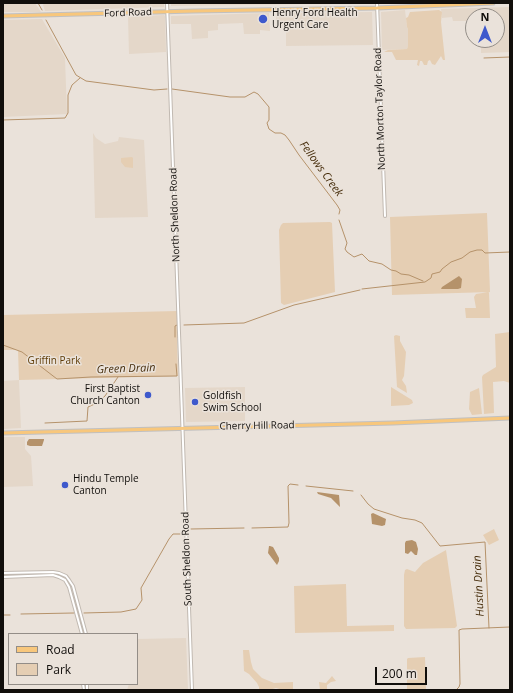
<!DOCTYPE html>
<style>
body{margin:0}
#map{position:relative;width:513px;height:693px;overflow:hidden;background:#eae2da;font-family:"Open Sans",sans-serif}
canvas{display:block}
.frame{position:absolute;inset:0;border:4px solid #110e0b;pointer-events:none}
.legend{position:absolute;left:8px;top:633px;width:130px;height:52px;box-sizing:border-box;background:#eae2da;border:1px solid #938d87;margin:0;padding:5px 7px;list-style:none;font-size:12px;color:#110e0b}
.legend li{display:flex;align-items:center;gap:8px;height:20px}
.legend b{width:20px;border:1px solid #938d87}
.north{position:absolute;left:465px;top:8px;width:40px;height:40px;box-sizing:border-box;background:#eae2da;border:1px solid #938d87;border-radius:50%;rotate:0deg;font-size:11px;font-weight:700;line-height:16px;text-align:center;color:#110e0b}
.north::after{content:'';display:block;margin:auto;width:14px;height:18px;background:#3e59cc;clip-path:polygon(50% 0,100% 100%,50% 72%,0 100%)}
.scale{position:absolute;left:375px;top:667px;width:52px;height:18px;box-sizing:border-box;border:2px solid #110e0b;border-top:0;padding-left:5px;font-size:12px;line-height:14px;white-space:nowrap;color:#110e0b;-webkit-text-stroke:3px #eae2da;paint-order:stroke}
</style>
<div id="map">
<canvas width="513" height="693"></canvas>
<div class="frame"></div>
<ul class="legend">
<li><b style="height:5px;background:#f8c77c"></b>Road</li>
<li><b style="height:11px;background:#e5ceb3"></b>Park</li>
</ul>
<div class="north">N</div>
<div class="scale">200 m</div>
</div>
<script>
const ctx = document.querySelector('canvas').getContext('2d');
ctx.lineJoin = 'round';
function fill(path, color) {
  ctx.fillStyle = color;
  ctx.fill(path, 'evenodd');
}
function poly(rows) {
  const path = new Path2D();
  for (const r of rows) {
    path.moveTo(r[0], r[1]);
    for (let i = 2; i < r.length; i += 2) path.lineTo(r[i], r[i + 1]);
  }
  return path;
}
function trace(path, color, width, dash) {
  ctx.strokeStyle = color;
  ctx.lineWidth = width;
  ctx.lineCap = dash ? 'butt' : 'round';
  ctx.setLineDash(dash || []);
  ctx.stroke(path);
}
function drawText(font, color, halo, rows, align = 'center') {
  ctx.font = font + ' "Open Sans",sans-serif';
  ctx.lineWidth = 3;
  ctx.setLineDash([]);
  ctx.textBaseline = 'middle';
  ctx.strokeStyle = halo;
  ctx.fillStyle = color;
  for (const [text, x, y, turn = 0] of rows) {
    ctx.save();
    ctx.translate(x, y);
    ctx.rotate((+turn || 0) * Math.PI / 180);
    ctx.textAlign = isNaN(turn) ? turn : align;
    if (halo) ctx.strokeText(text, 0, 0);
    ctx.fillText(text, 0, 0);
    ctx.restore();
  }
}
const built = poly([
 [3,3,35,3,41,12,3,12],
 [44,3,164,3,164,7,45,11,43,5],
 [171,3,372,3,171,6],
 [510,7,510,52,481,53,481,40,497,40,497,16,473,16,473,25,468,26,468,21,453,21,452,17,442,18,441,9],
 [405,10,407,27,408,29,408,46,407,49,382,50,381,12],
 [372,12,373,45,286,46,286,26,276,26,276,13],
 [269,13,270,31,260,30,260,34,244,34,243,23,218,24,218,30,208,31,208,38,192,39,191,24,171,24,171,16],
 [164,15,165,16,166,52,129,54,128,17],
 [42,19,65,58,67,114,3,117,3,20],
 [93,133,96,138,105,144,118,141,119,137,144,140,148,217,95,218],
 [19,380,21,428,3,429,3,381],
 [245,387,245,421,186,422,185,388],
 [3,437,25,437,25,449,31,456,33,486,3,487],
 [186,638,188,690,127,690,129,684,137,684,137,639]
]);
const green = poly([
 [439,10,442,12,441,22,445,60,443,60,441,56,435,65,432,64,430,60,428,61,427,65,424,65,422,61,420,61,419,66,417,65,418,60,396,60,392,52,384,52,388,50,407,49,408,46,408,29,407,27,406,18,408,17,410,12],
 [132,157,133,158,133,168,125,167,121,162,121,158],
 [487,213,490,292,392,295,390,217],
 [330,222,332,223,335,292,284,305,281,303,279,230,281,225,283,223],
 [489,292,490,318,466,318,465,308,476,308,474,297,476,294],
 [178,311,179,338,177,338,177,339,178,376,19,380,18,350,3,350,3,315],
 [510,332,510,383,504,381,493,382,494,413,484,414,482,377,483,375,496,367,495,334],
 [396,335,400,336,400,341,406,352,404,376,402,380,406,386,407,393,397,387,394,336],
 [391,387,412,400,413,403,409,405,391,406],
 [479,388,482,414,472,415,469,409,470,392],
 [494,529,499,540,489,545,483,535],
 [446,550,457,626,455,628,406,629,404,626,404,575,405,570,407,569,415,572,423,563],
 [346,584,347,626,394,625,394,631,295,633,294,586],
 [243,650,249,650,251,662,253,669,262,678,274,683,293,682,293,690,283,690,276,688,269,690,259,690,259,687,257,683,249,674,244,671],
 [425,657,426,690,407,690,407,659,408,658],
 [332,676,336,681,331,682,327,685,327,690,320,690,319,682,326,683]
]);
const water = poly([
 [459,276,462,279,461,288,458,289,441,289,442,287],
 [29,439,44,439,44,440,42,446,30,446,27,445,27,442],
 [317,492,339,495,340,507,331,498,318,494],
 [373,513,386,519,385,525,382,526,372,524,371,514],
 [412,540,416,542,418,549,417,555,415,555,411,551,408,554,405,553,405,543,406,541],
 [269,546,270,546,273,547,279,558,279,561,277,565,268,553]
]);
const stream = poly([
 [38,3,42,10],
 [46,20,76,75,86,81,154,90,167,89],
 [484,58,510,57],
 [172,89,230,97,245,97,254,92,258,94,269,107,269,120,267,123,269,129,275,133,281,133,285,135,289,140,299,155,337,205,340,210,339,214],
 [3,120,65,118,68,113,68,95,72,85,80,78],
 [339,220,347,243,345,249,347,252,354,257,362,254,369,261,382,264,391,270,396,271,401,274,409,275,423,281],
 [362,289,425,282,431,278,432,274,440,272,442,269,451,262,462,258,470,252,477,250,482,250,485,253,510,252],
 [184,325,244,323,294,305,360,290],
 [175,337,175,326,177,325],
 [3,345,22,352,57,379,91,377,177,376,176,364],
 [45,423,87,421,88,407,97,403,105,396,118,377],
 [306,486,353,491],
 [361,495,368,504,374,509,402,518,415,520,422,523,440,546,485,542,489,628],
 [252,528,288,527,289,523,288,486,290,484,298,485],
 [191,529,244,528],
 [84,613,121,612,136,609,142,600,141,588,169,539,173,534,182,534],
 [21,614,74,613],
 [3,615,10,615],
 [456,690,459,687,460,684,459,630,462,629,510,627]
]);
const minor = poly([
 [167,3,192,690],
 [377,3,385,216],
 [3,573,53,572,59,573,66,576,69,580,73,586,86,634],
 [3,577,53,575,59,577,65,580,69,587,82,634],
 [83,684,84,690],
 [87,684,87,690]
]);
const major = poly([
 [3,16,194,11,377,8,493,3],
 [3,433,393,423,510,418]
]);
const markers = [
 [263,19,5,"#3e59cc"],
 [148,395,4,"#3e59cc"],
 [195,402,4,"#3e59cc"],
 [65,485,4,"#3e59cc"]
];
const streetNames = [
 ["Ford Road",128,13,-2],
 ["North Morton Taylor Road",380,109,-92],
 ["North Sheldon Road",175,215,-92],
 ["Cherry Hill Road",257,426,-1],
 ["South Sheldon Road",187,559,-92]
];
const poiNames = [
 ["Henry Ford Health",272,13],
 ["Urgent Care",272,25],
 ["First Baptist",140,389,"right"],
 ["Church Canton",140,401,"right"],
 ["Goldfish",203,396],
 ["Swim School",203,408],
 ["Hindu Temple",73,479],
 ["Canton",73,491]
];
const parkNames = [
 ["Griffin Park",54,361]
];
const waterNames = [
 ["Fellows Creek",321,169,54],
 ["Green Drain",126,369,-2],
 ["Hustin Drain",479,586,-93]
];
fill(built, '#e4d7c9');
fill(green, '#e5ceb3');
fill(water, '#b5926a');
trace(stream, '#b5926a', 1);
trace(minor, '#c1b9b1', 4);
trace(major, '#c1c0c0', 5);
trace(minor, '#fff', 2);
trace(major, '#f8c77c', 3);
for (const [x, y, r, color] of markers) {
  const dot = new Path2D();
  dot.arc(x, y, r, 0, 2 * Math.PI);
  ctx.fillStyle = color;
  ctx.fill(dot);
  trace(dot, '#eae2da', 1.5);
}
drawText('10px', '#110e0b', '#eae2da', streetNames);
drawText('10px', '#110e0b', '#eae2da', poiNames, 'left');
drawText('10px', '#5f3c06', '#eae2da', parkNames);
drawText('italic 11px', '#472e0c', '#eae2da', waterNames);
</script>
